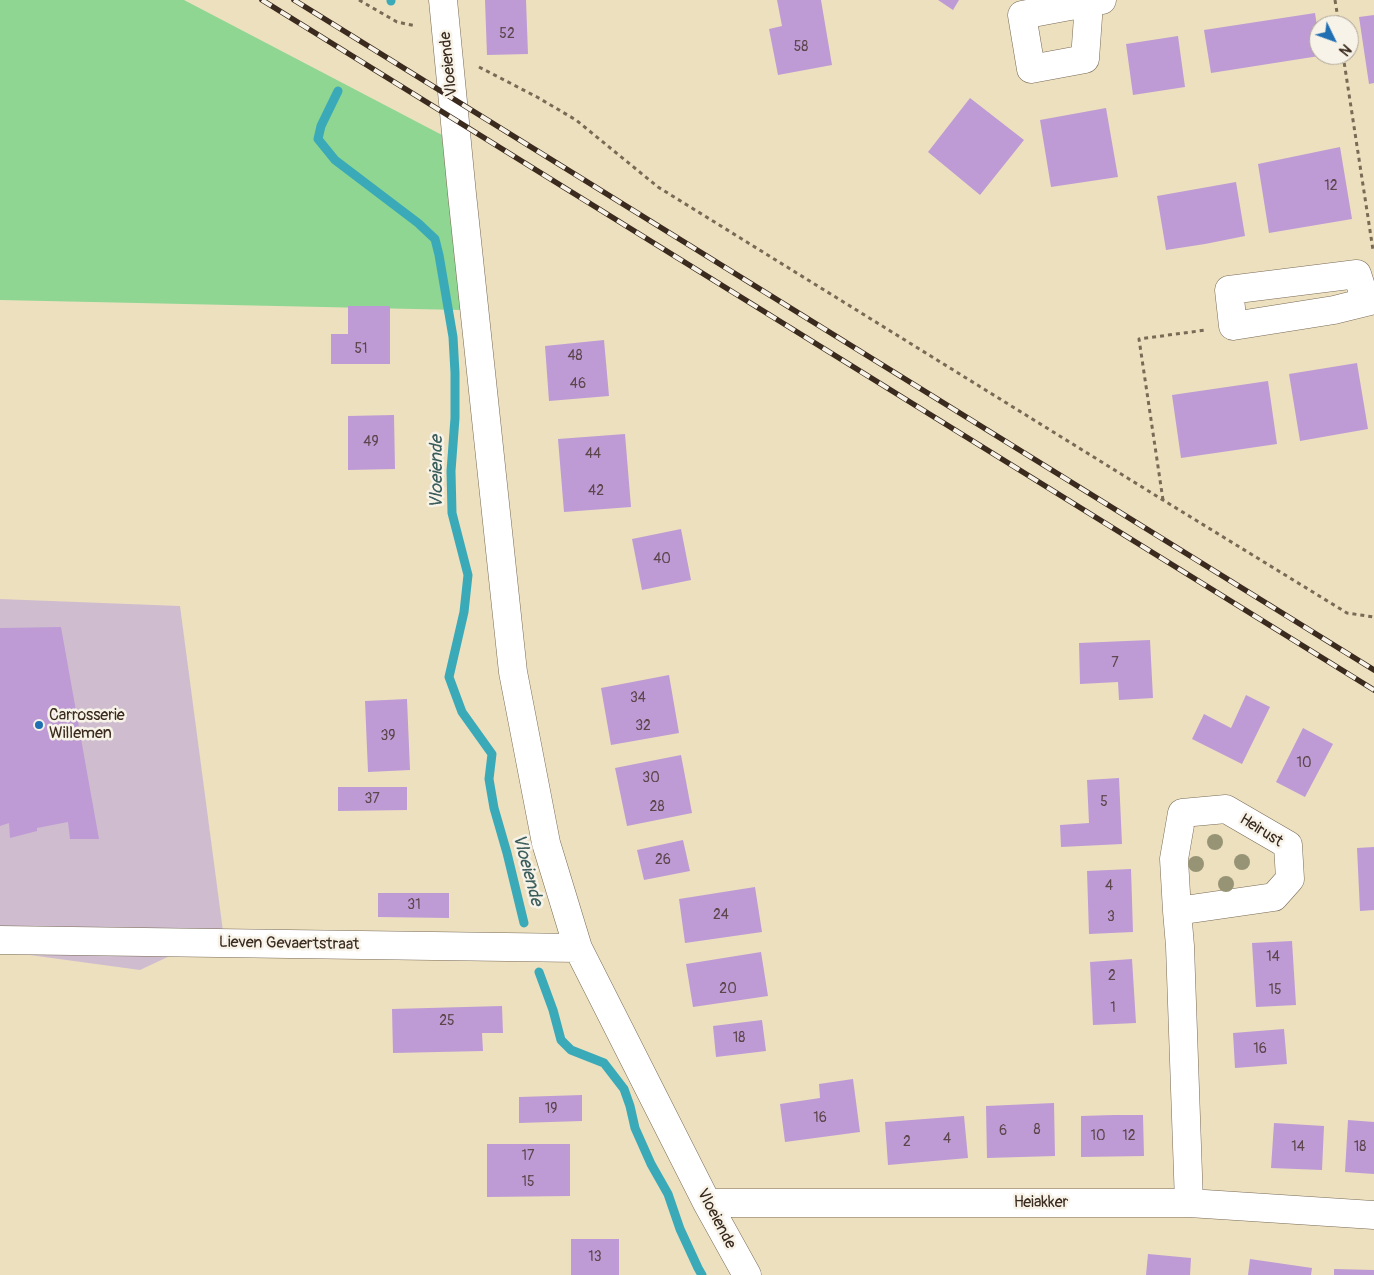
<!DOCTYPE html>
<style>
body{margin:0}
#map{position:relative;width:1374px;height:1275px;overflow:hidden;background:#ede0bf;font-family:Pangolin,sans-serif}
canvas{display:block}
.north{position:absolute;left:1309px;top:15px;width:50px;height:50px;box-sizing:border-box;background:#f7f3e8;border:1px solid #aca397;border-radius:50%;rotate:132deg;font-size:14px;font-weight:700;line-height:20px;text-align:center;color:#3b2a1e}
.north::after{content:'';display:block;margin:auto;width:18px;height:22px;background:#1f6fb2;clip-path:polygon(50% 0,100% 100%,50% 72%,0 100%)}
</style>
<div id="map">
<canvas width="1374" height="1275"></canvas>
<div class="north">N</div>
</div>
<script>
const ctx = document.querySelector('canvas').getContext('2d');
ctx.lineJoin = 'round';
function fill(path, color) {
  ctx.fillStyle = color;
  ctx.fill(path, 'evenodd');
}
function poly(rows) {
  const path = new Path2D();
  for (const r of rows) {
    path.moveTo(r[0], r[1]);
    for (let i = 2; i < r.length; i += 2) path.lineTo(r[i], r[i + 1]);
  }
  return path;
}
function trace(path, color, width, dash) {
  ctx.strokeStyle = color;
  ctx.lineWidth = width;
  ctx.lineCap = dash ? 'butt' : 'round';
  ctx.setLineDash(dash || []);
  ctx.stroke(path);
}
function drawText(font, color, halo, rows, align = 'center') {
  ctx.font = font + ' Pangolin,sans-serif';
  ctx.lineWidth = 5;
  ctx.setLineDash([]);
  ctx.textBaseline = 'middle';
  ctx.strokeStyle = halo;
  ctx.fillStyle = color;
  for (const [text, x, y, turn = 0] of rows) {
    ctx.save();
    ctx.translate(x, y);
    ctx.rotate((+turn || 0) * Math.PI / 180);
    ctx.textAlign = isNaN(turn) ? turn : align;
    if (halo) ctx.strokeText(text, 0, 0);
    ctx.fillText(text, 0, 0);
    ctx.restore();
  }
}
const industrial = poly([
 [0,599,180,606,223,931,140,970,0,951]
]);
const green = poly([
 [0,0,184,0,442,135,461,310,0,300]
]);
const stream = poly([
 [391,1,391,0],
 [338,91,321,126,318,139,335,160,418,223,435,239,439,255,453,337,455,373,455,418,451,471,452,513,468,575,464,612,449,677,462,712,492,754,489,779,494,808,507,853,524,923],
 [539,972,553,1010,561,1040,571,1050,604,1063,624,1089,630,1106,635,1128,651,1164,668,1194,680,1229,698,1268,702,1275]
]);
const building = poly([
 [485,0,526,0,528,54,487,55],
 [777,0,821,0,832,65,778,75,769,29,782,26],
 [938,0,959,0,953,10],
 [1315,13,1319,39,1319,56,1211,73,1204,30],
 [1374,15,1374,83,1369,84,1359,17],
 [1178,36,1185,87,1133,95,1126,44],
 [970,98,1024,140,980,195,928,152],
 [1106,108,1118,177,1051,187,1040,120],
 [1340,147,1352,219,1269,233,1258,164],
 [1236,182,1245,236,1205,244,1166,250,1157,196],
 [348,306,390,306,390,364,331,364,331,334,348,334],
 [604,340,609,396,549,401,545,346],
 [1357,363,1368,429,1300,441,1289,374],
 [1268,381,1277,444,1181,458,1172,395],
 [394,415,395,469,348,470,348,416],
 [625,434,631,507,564,512,558,439],
 [681,529,691,580,642,590,632,539],
 [61,627,99,839,70,839,68,822,37,828,37,831,10,838,9,823,0,826,0,628],
 [1150,640,1153,698,1119,700,1118,682,1080,684,1079,643],
 [669,675,679,733,611,745,601,688],
 [1246,695,1270,707,1242,764,1192,739,1204,714,1231,728],
 [407,699,410,770,368,772,365,701],
 [1303,728,1333,744,1305,797,1276,782],
 [681,755,692,813,627,826,615,768],
 [1119,778,1122,844,1061,847,1060,825,1089,823,1087,780],
 [338,787,407,787,407,810,338,811],
 [683,840,690,871,644,880,637,850],
 [1374,847,1374,910,1360,911,1357,848],
 [1131,869,1133,932,1089,934,1087,871],
 [755,887,762,932,685,943,679,899],
 [378,893,449,893,449,918,378,917],
 [1292,941,1296,1005,1256,1007,1252,943],
 [761,952,768,996,693,1007,686,964],
 [1132,959,1136,1023,1093,1025,1090,962],
 [502,1006,503,1033,482,1033,483,1051,393,1053,392,1009],
 [762,1020,766,1051,716,1057,713,1026],
 [1284,1029,1287,1064,1235,1068,1233,1033],
 [853,1079,860,1132,785,1142,780,1104,820,1098,819,1084],
 [582,1095,582,1121,519,1123,519,1097],
 [1054,1103,1055,1156,987,1158,986,1106],
 [1114,1115,1143,1115,1144,1156,1081,1157,1081,1116],
 [964,1116,968,1158,888,1165,885,1122],
 [1348,1120,1374,1122,1374,1174,1345,1172],
 [1274,1123,1324,1126,1322,1170,1271,1168],
 [487,1144,570,1144,570,1196,487,1197],
 [571,1239,619,1239,619,1275,571,1275],
 [1148,1254,1191,1258,1190,1275,1146,1275],
 [1250,1259,1312,1268,1311,1275,1248,1275],
 [1334,1269,1374,1270,1374,1275,1334,1275]
]);
const path = poly([
 [359,0,397,22,416,26],
 [1335,0,1339,25],
 [1343,55,1373,250],
 [479,67,537,97,576,120,658,187,1163,500,1347,613,1374,617],
 [1163,500,1139,339,1206,330]
]);
const minor = poly([
 [443,0,462,194,513,672,546,843,578,948,707,1203,747,1275],
 [1089,3,1085,59,1031,69,1022,15,1102,0],
 [1366,302,1357,274,1229,290,1233,326,1334,310,1374,300],
 [1177,911,1274,897,1290,879,1288,845,1226,809,1182,813,1174,859,1177,911,1180,946,1189,1203],
 [0,940,578,948],
 [707,1203,1189,1203,1374,1215]
]);
const rail = poly([
 [262,0,1374,690],
 [294,0,1374,670]
]);
const trees = [
 [1215,842],
 [1242,862],
 [1196,864],
 [1226,884]
];
const markers = [
 [39,725,5,"#1f6fb2"]
];
const numberNames = [
 ["52",507,34],
 ["58",801,47],
 ["12",1331,186],
 ["51",361,349],
 ["48",575,356],
 ["46",578,384],
 ["49",371,442],
 ["44",593,454],
 ["42",596,491],
 ["40",662,559],
 ["7",1115,663],
 ["34",638,698],
 ["32",643,726],
 ["39",388,736],
 ["10",1304,763],
 ["30",651,778],
 ["37",372,799],
 ["5",1104,802],
 ["28",657,807],
 ["26",663,860],
 ["4",1109,886],
 ["31",414,905],
 ["24",721,915],
 ["3",1111,917],
 ["14",1273,957],
 ["2",1112,976],
 ["20",728,989],
 ["15",1275,990],
 ["1",1113,1008],
 ["25",447,1021],
 ["18",739,1038],
 ["16",1260,1049],
 ["19",551,1109],
 ["16",820,1118],
 ["8",1037,1130],
 ["6",1003,1131],
 ["10",1098,1136],
 ["12",1129,1136],
 ["4",947,1139],
 ["2",907,1142],
 ["14",1298,1147],
 ["18",1360,1147],
 ["17",528,1156],
 ["15",528,1182],
 ["13",595,1257]
];
const streetNames = [
 ["Vloeiende",449,64,-96],
 ["Heirust",1261,831,32],
 ["Lieven Gevaertstraat",289,944,1],
 ["Heiakker",1041,1203],
 ["Vloeiende",716,1219,62]
];
const poiNames = [
 ["Carrosserie",49,716],
 ["Willemen",49,734]
];
const waterNames = [
 ["Vloeiende",437,472,-90],
 ["Vloeiende",527,870,75]
];
fill(industrial, '#cfbdcf');
fill(green, '#8ed692');
trace(stream, '#3baab8', 9);
fill(building, '#be9bd5');
trace(minor, '#796a56', 29);
trace(path, '#796a56', 3, [4, 4]);
trace(minor, '#fff', 28);
trace(rail, '#3b2a1e', 5.5);
trace(rail, '#f7f3e8', 4, [11]);
ctx.fillStyle = '#979476';
for (const [x, y] of trees) {
  ctx.beginPath();
  ctx.arc(x, y, 8, 0, 2 * Math.PI);
  ctx.fill();
}
for (const [x, y, r, color] of markers) {
  const dot = new Path2D();
  dot.arc(x, y, r, 0, 2 * Math.PI);
  ctx.fillStyle = color;
  ctx.fill(dot);
  trace(dot, '#f7f3e8', 2);
}
drawText('14px', '#5c464c', null, numberNames);
drawText('16px', '#3b2a1e', '#f7f3e8', streetNames);
drawText('16px', '#3b2a1e', '#f7f3e8', poiNames, 'left');
drawText('italic 18px', '#3b5d5c', '#f7f3e8', waterNames);
</script>
